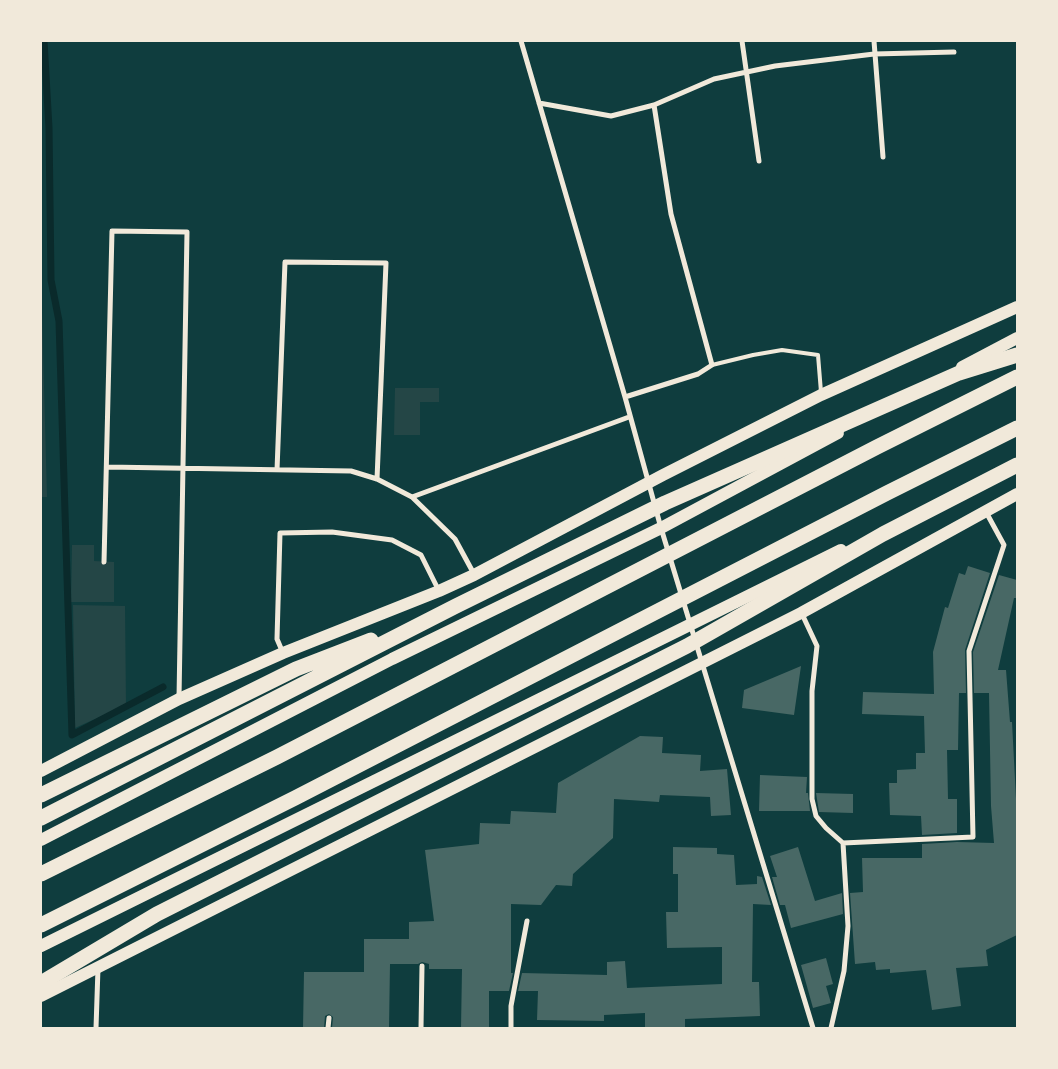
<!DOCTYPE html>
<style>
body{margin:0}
#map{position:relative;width:1058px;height:1069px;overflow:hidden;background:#0f3d3e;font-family:"Fira Sans",sans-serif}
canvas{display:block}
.frame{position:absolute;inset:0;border:42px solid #f1e9da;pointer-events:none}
</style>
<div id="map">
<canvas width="1058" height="1069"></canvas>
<div class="frame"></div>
</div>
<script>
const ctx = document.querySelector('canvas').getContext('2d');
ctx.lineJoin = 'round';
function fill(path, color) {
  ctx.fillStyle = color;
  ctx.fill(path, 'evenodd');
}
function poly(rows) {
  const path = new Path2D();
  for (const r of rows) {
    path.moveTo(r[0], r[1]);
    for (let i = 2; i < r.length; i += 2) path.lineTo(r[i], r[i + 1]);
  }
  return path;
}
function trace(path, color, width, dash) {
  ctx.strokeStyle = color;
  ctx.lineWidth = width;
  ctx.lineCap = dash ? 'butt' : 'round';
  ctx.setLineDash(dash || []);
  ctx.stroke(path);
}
const green = poly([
 [41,274,47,497,41,497],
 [395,388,439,388,439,402,420,402,420,435,394,435],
 [72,545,94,545,94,561,114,562,114,602,71,602],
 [73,605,125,606,126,705,75,728]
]);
const stream = poly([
 [44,41,49,128,51,280,59,321,72,735,163,687]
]);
const building = poly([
 [968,566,990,573,965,650,966,693,959,693,958,750,947,750,948,799,957,799,957,833,922,835,921,816,890,815,889,783,897,783,897,770,916,769,916,753,925,753,924,716,862,714,863,692,934,694,933,652,945,607,948,608,959,573,965,575],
 [999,575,1017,580,1017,598,1014,598,998,670,1006,670,1010,722,1012,722,1017,818,1017,935,986,950,988,966,956,968,961,1006,932,1010,926,970,890,973,890,969,876,970,875,962,855,964,850,893,863,892,862,858,922,858,922,844,957,842,994,843,991,806,989,693,974,693,973,652],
 [801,666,794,715,742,708,744,690],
 [640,736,663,737,662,753,701,755,700,771,727,769,731,815,711,816,710,797,660,795,659,802,614,799,613,838,573,874,572,886,556,885,541,905,511,904,511,973,513,973,509,991,489,991,489,1028,461,1028,462,969,429,969,429,964,422,962,418,964,390,964,389,1028,332,1028,333,1017,329,1014,325,1016,324,1028,303,1028,304,972,364,972,364,939,409,939,409,922,434,921,425,850,479,844,480,823,510,824,511,811,556,813,558,783],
 [760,775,807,777,806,793,808,793,810,811,759,811],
 [816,793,853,794,853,813,819,812],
 [673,847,717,848,717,854,734,855,736,885,757,884,757,876,762,877,771,905,753,904,752,982,759,982,760,1016,685,1019,685,1028,645,1028,645,1013,604,1015,604,1021,537,1020,538,991,518,991,522,973,607,975,607,962,625,961,627,988,722,984,722,947,667,948,666,912,678,912,678,874,673,874],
 [798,847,815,901,842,893,843,914,791,928,785,905,780,905,772,877,777,877,770,856],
 [826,958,833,984,826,986,831,1003,813,1008,801,965]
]);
const service = poly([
 [712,365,753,355,782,350,818,355,821,392]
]);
const minor = poly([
 [521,41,625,397,661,528,813,1028],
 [742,41,759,161],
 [874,41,883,157],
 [539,103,611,116,654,105,714,79,775,66,874,54,954,52],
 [625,397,698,374,712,365,671,214,654,105],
 [107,467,351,471,377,479,412,497,455,539,474,574],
 [277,470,285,262,386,263,377,479],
 [412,497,629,417],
 [104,562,112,231,187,232,179,698],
 [802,614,817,646,812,691,812,799,816,816,826,828,843,843],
 [283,653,277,639,280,533,332,532,392,540,421,555,439,591],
 [96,1028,98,968],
 [328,1028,329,1018],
 [421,1028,422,966],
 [511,1028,511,1006,527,921],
 [831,1028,844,971,848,926,843,843,973,837,969,651,1004,545,986,512]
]);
const primary = poly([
 [962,367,1017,338],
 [41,771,179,699,283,653,439,591,474,575,663,475,821,395,1017,307],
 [41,840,392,659,661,528,838,433],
 [41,946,841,550],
 [41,996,801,613,1017,494]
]);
const motorway = poly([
 [41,795,296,669,371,640],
 [41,818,456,606,665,503,959,373,1017,355],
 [41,874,277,757,877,447,1017,377],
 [41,925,295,798,887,493,1017,428],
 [41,983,157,914,687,646,883,534,1017,465]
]);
fill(green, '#244646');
trace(stream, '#0a2a2b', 7);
fill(building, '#486865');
trace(service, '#f1e9da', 4);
trace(minor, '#f1e9da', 5);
trace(primary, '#f1e9da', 12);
trace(motorway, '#f1e9da', 15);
</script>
